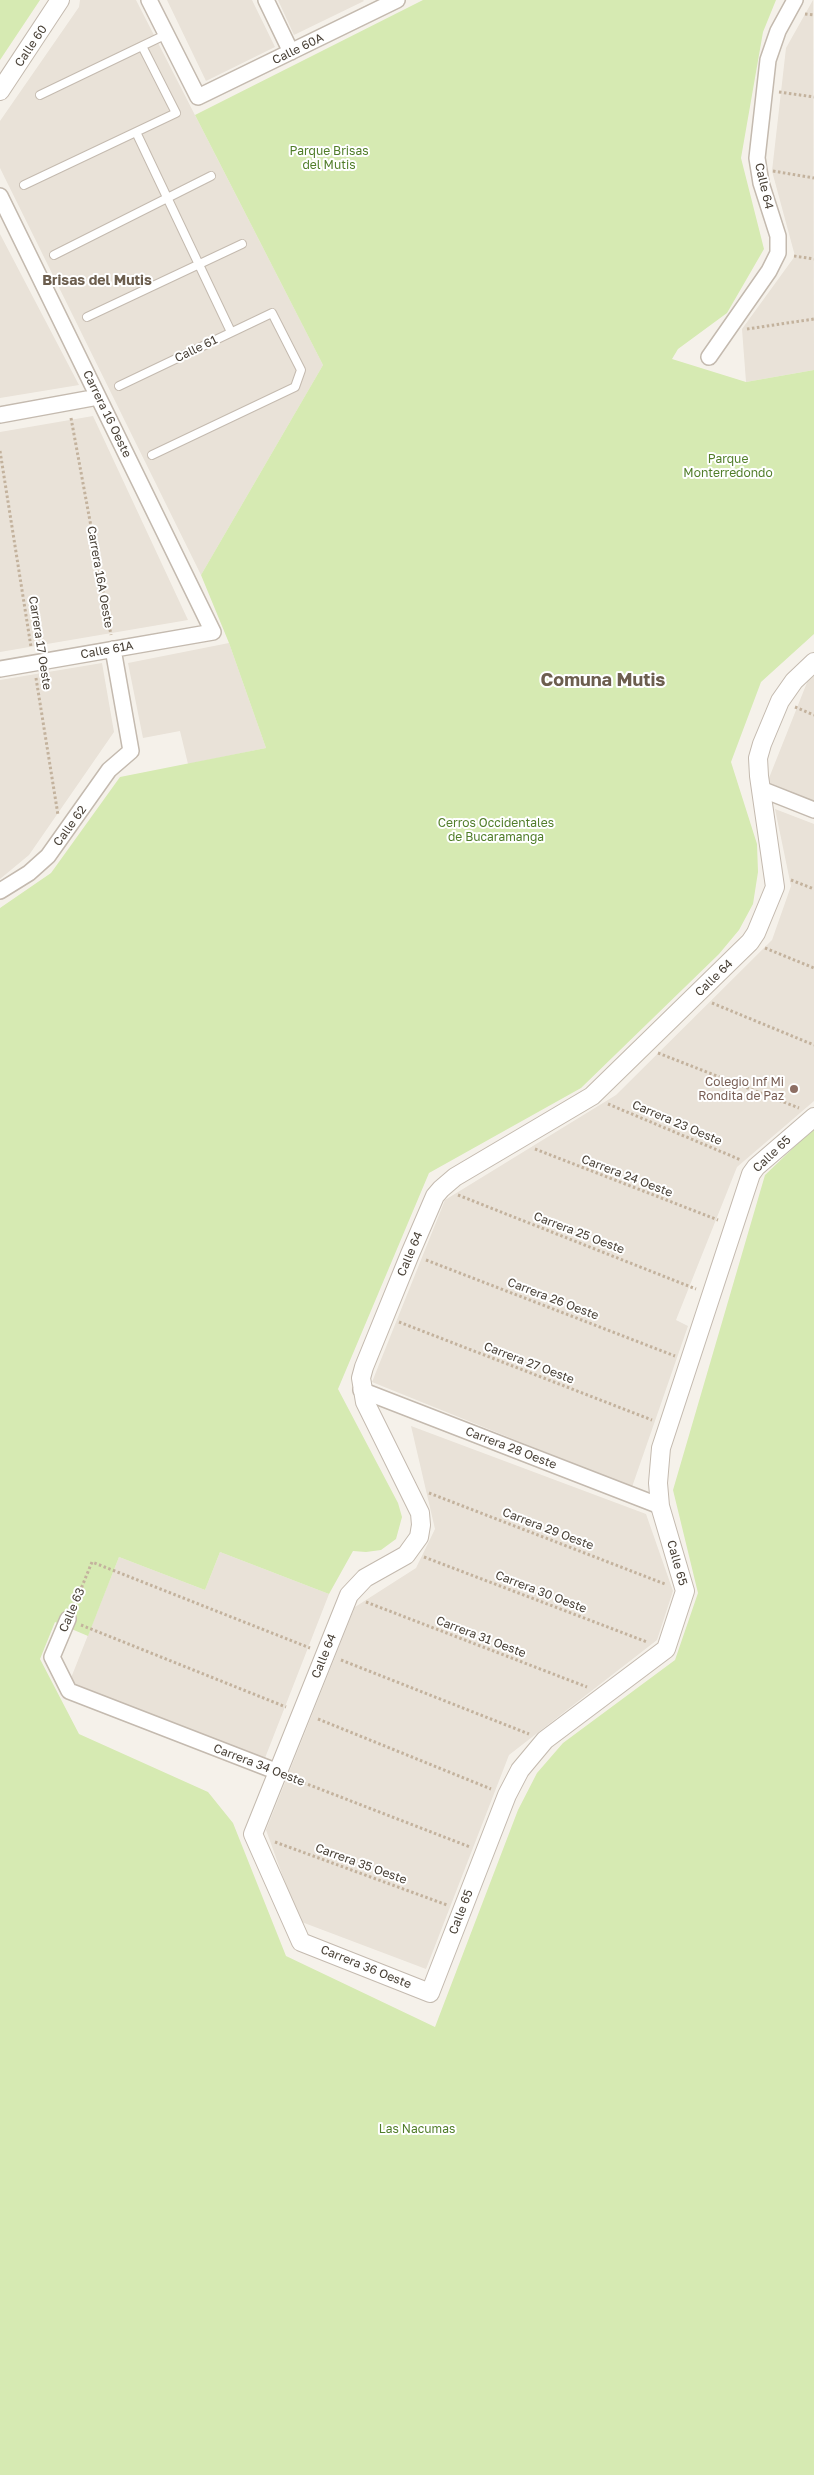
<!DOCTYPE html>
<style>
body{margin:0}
canvas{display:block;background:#f5f1ea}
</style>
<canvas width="814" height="2475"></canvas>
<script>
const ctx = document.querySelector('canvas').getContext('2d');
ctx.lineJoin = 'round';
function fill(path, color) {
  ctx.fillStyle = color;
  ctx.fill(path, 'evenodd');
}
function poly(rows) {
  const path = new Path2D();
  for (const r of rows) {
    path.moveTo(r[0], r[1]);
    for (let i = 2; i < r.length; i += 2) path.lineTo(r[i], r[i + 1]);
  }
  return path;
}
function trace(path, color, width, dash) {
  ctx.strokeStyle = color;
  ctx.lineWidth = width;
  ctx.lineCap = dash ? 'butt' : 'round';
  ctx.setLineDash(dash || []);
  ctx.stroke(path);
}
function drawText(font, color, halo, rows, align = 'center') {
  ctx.font = font + ' "Golos Text",sans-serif';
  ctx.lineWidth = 4;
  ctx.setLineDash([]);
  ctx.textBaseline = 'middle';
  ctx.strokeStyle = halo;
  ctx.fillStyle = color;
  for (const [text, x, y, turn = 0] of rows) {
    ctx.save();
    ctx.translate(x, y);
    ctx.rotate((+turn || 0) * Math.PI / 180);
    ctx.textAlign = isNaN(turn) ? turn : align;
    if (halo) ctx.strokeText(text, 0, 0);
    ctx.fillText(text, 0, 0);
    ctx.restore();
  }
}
const residential = poly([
 [80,0,136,0,323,365,201,575,0,168,0,121,79,7],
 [167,0,252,0,275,47,206,81],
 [278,0,363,0,364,1,294,35],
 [813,0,814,370,746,382,742,329,795,256,772,171,786,48],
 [0,234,79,385,0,398],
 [93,416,188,620,0,652,0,432],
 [229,643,266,748,188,764,180,731,143,738,128,663],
 [102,663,114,732,29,855,0,879,0,680],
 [814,674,814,802,767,783,808,680],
 [775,809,814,824,814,1101,737,1167,676,1320,688,1326,632,1487,372,1382,445,1200,616,1095,772,940,791,886],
 [411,1426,646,1514,673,1591,657,1640,509,1755,426,1969,299,1921,266,1830,355,1607,416,1568,435,1529],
 [220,1552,329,1594,265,1758,69,1683,119,1557,205,1590]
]);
const green = poly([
 [0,0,40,0,0,60],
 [423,0,776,0,763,32,741,158,764,249,727,313,678,349,672,359,746,382,814,370,814,634,761,682,731,762,757,844,758,872,753,904,739,930,719,954,581,1088,429,1173,338,1389,398,1503,402,1517,396,1539,381,1550,366,1552,353,1551,329,1594,220,1552,205,1590,119,1557,88,1636,55,1622,40,1659,79,1734,208,1792,233,1823,286,1956,435,2027,518,1810,537,1773,563,1743,675,1660,698,1593,673,1490,765,1175,814,1128,814,2475,0,2475,0,908,51,873,120,777,266,748,229,643,201,575,323,365,195,115]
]);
const path = poly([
 [805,14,814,15],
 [779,92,814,97],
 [773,171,814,178],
 [794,256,814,259],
 [747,329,814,319],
 [71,418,111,635],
 [0,451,31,647],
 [36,678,58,815],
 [795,707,814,715],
 [791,880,814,889],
 [765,948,814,968],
 [712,1003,814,1045],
 [658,1053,799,1108],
 [608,1104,741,1160],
 [535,1149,718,1220],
 [458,1195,696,1289],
 [426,1260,675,1356],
 [399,1322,652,1420],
 [429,1493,665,1584],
 [424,1557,647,1642],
 [366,1602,587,1687],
 [74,1606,92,1562,310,1648],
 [81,1625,286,1707],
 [341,1660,529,1734],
 [318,1719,491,1789],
 [294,1779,470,1847],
 [275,1842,447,1905]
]);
const service = poly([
 [40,95,167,34],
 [136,132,231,332],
 [24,185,176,113,142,46],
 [54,255,211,176],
 [87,317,242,244],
 [119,386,272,313,301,370,295,387,152,455]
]);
const minor = poly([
 [149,0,198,97,397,0],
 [266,0,291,52],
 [0,196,213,632,0,669],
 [709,357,769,271,778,253,778,236,761,183,757,158,768,60,778,31,795,0],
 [0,415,98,397],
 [761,789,814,810],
 [0,891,29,873,48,856,109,770,131,751,113,649],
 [361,1390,660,1506],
 [68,1619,52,1657,69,1691,278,1772]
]);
const tertiary = poly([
 [0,91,60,0],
 [814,662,794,681,780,701,762,744,758,758,759,776,775,887,756,933,750,942,592,1096,455,1177,441,1189,435,1196,410,1254,364,1367,361,1378,365,1402,420,1513,421,1525,419,1537,406,1555,365,1578,349,1595,253,1834,301,1942,430,1993,507,1795,520,1770,545,1740,666,1649,685,1591,660,1506,658,1483,661,1448,751,1174,756,1167,814,1117]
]);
const markers = [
 [794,1089,5,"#8d6e63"]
];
const streetNames = [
 ["Calle 60",31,46,-56],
 ["Calle 60A",298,49,-26],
 ["Calle 64",764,186,77],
 ["Calle 61",196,349,-26],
 ["Carrera 16 Oeste",107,414,64],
 ["Carrera 16A Oeste",100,577,80],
 ["Carrera 17 Oeste",40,643,81],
 ["Calle 61A",107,650,-10],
 ["Calle 62",70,826,-54],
 ["Calle 64",714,978,-44],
 ["Carrera 23 Oeste",677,1123,23],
 ["Calle 65",772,1154,-43],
 ["Carrera 24 Oeste",627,1176,21],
 ["Carrera 25 Oeste",579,1233,21],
 ["Calle 64",410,1254,-67],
 ["Carrera 26 Oeste",553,1299,21],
 ["Carrera 27 Oeste",529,1363,21],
 ["Carrera 28 Oeste",511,1448,21],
 ["Carrera 29 Oeste",548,1529,21],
 ["Calle 65",677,1563,74],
 ["Carrera 30 Oeste",541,1592,21],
 ["Calle 63",72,1610,-67],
 ["Carrera 31 Oeste",481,1637,21],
 ["Calle 64",324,1656,-68],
 ["Carrera 34 Oeste",259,1765,21],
 ["Carrera 35 Oeste",361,1864,20],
 ["Calle 65",461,1912,-69],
 ["Carrera 36 Oeste",366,1967,22]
];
const parkNames = [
 ["Parque Brisas",329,151],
 ["del Mutis",329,165],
 ["Parque",728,459],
 ["Monterredondo",728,473],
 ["Cerros Occidentales",496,823],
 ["de Bucaramanga",496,837],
 ["Las Nacumas",417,2129]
];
const educationNames = [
 ["Colegio Inf Mi",784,1082],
 ["Rondita de Paz",784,1096]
];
const neighbourhoodNames = [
 ["Brisas del Mutis",97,281]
];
const districtNames = [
 ["Comuna Mutis",603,680]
];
fill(residential, '#e9e2d8');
fill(green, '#d6eab2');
trace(service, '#c4baaf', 10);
trace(minor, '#c4baaf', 18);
trace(tertiary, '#c4baaf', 20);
trace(path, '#c3b29d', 3, [2.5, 2.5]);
trace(service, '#fff', 8);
trace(minor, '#fff', 15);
trace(tertiary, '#fff', 18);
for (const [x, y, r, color] of markers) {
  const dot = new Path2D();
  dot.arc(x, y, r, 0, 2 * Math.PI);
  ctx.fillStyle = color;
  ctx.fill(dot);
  trace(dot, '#fff', 2);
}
drawText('12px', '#494137', '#fff', streetNames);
drawText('12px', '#507d29', '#fff', parkNames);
drawText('12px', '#785e54', '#fff', educationNames, 'right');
drawText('bold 14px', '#6c5e4e', '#fff', neighbourhoodNames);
drawText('bold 18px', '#6c5e4e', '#fff', districtNames);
</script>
